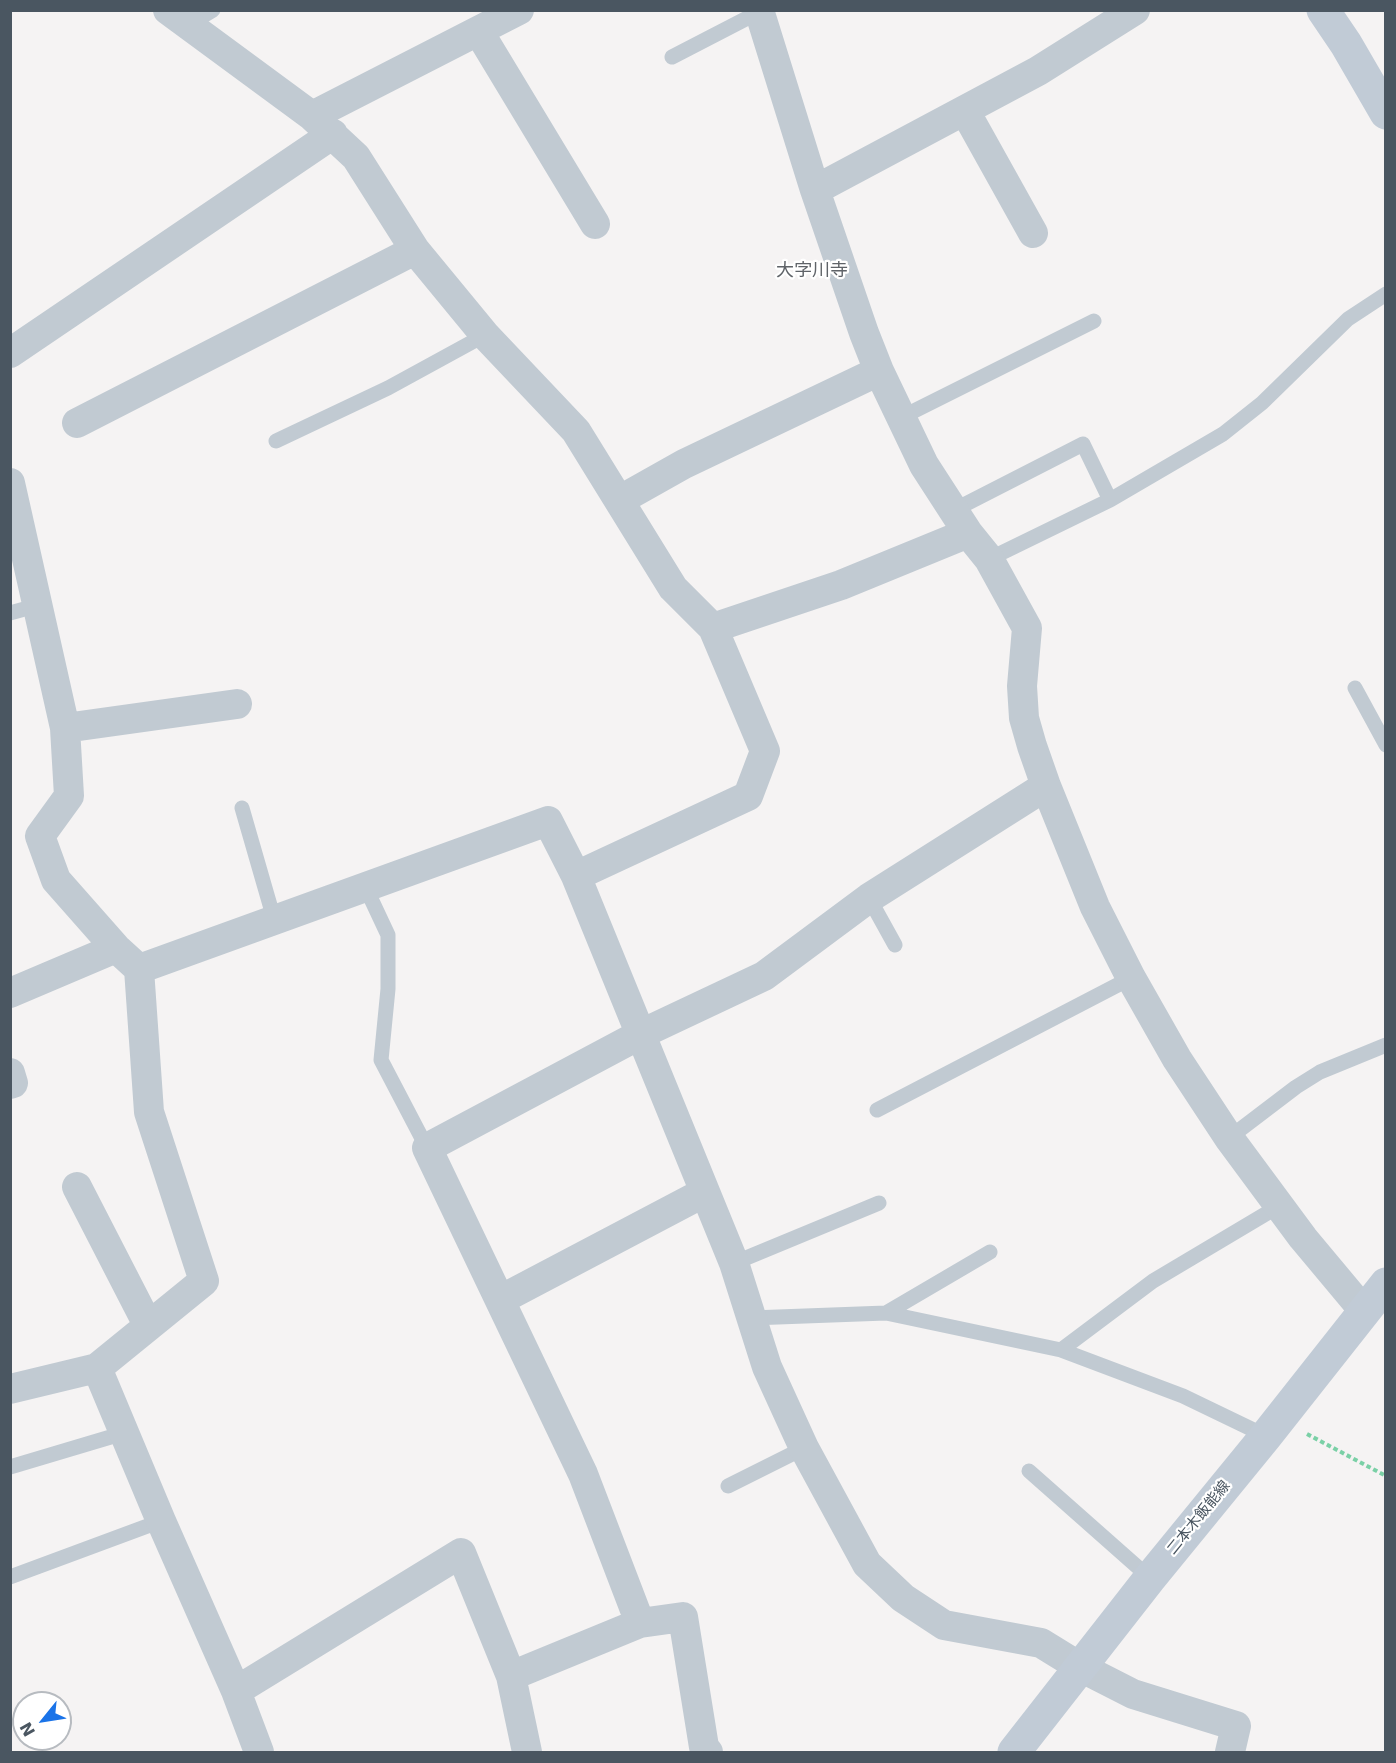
<!DOCTYPE html>
<meta charset="utf-8">
<style>
body{margin:0}
#map{position:relative;width:1396px;height:1763px;overflow:hidden;background:#f5f3f3;font-family:"DejaVu Sans",sans-serif}
canvas{display:block}
.frame{position:absolute;inset:0;border:12px solid #4a5661;pointer-events:none}
.north{position:absolute;left:12px;top:1691px;width:60px;height:60px;box-sizing:border-box;background:#fff;border:2px solid #b7bbc0;border-radius:50%;rotate:240deg;font-size:16px;font-weight:700;line-height:24px;text-align:center;color:#4a5661}
.north::after{content:'';display:block;margin:auto;width:21px;height:27px;background:#1a73e8;clip-path:polygon(50% 0,100% 100%,50% 72%,0 100%)}
</style>
<div id="map">
<canvas width="1396" height="1763"></canvas>
<div class="frame"></div>
<div class="north">N</div>
</div>
<script>
const ctx = document.querySelector('canvas').getContext('2d');
ctx.lineJoin = 'round';
function poly(rows) {
  const path = new Path2D();
  for (const r of rows) {
    path.moveTo(r[0], r[1]);
    for (let i = 2; i < r.length; i += 2) path.lineTo(r[i], r[i + 1]);
  }
  return path;
}
function trace(path, color, width, dash) {
  ctx.strokeStyle = color;
  ctx.lineWidth = width;
  ctx.lineCap = dash ? 'butt' : 'round';
  ctx.setLineDash(dash || []);
  ctx.stroke(path);
}
function drawText(font, color, halo, rows, align = 'center') {
  ctx.font = font + ' "DejaVu Sans","Noto Sans JP",sans-serif';
  ctx.lineWidth = 4.5;
  ctx.setLineDash([]);
  ctx.textBaseline = 'middle';
  ctx.strokeStyle = halo;
  ctx.fillStyle = color;
  for (const [text, x, y, turn = 0] of rows) {
    ctx.save();
    ctx.translate(x, y);
    ctx.rotate((+turn || 0) * Math.PI / 180);
    ctx.textAlign = isNaN(turn) ? turn : align;
    if (halo) ctx.strokeText(text, 0, 0);
    ctx.fillText(text, 0, 0);
    ctx.restore();
  }
}
const path = poly([
 [1307,1434,1386,1476]
]);
const lane = poly([
 [188,25,213,10],
 [672,57,759,12],
 [900,418,1094,321],
 [276,441,388,388,485,335],
 [1110,500,1223,434,1262,403,1348,319,1386,294],
 [954,510,1083,444,1110,500,989,559],
 [10,613,39,605],
 [1355,688,1386,745],
 [242,808,274,919],
 [365,886,388,935,388,989,381,1060,427,1148],
 [869,898,895,945],
 [877,1110,1131,978],
 [1229,1138,1296,1087,1320,1072,1386,1045],
 [734,1263,879,1203],
 [886,1313,990,1252],
 [751,1318,886,1313,1061,1350,1183,1396,1266,1436],
 [1061,1350,1153,1281,1279,1206],
 [10,1467,124,1433],
 [1029,1471,1150,1578],
 [728,1486,804,1448],
 [10,1577,161,1521]
]);
const street = poly([
 [168,10,312,116,356,157,415,250,485,335,576,431,673,588,713,628,765,751,748,796,576,876],
 [759,10,815,190,864,333,879,371,924,465,968,533,989,559,1027,628,1022,686,1024,718,1032,746,1046,786,1095,907,1131,978,1177,1059,1229,1138,1303,1238,1364,1311],
 [479,32,595,224],
 [965,111,1033,233],
 [312,116,519,10],
 [815,190,1038,71,1135,10],
 [10,353,333,134],
 [77,423,415,250],
 [10,483,65,728,69,796,40,836,56,880,116,948,139,969],
 [620,500,684,464,879,371],
 [713,628,841,585,968,533],
 [65,728,237,704],
 [10,993,116,948],
 [10,1073,13,1083,10,1084],
 [77,1187,148,1325],
 [500,1300,705,1192],
 [10,1389,97,1368],
 [640,1623,583,1474,427,1148,641,1034,764,976,869,898,1046,786],
 [511,1676,527,1752],
 [236,1691,461,1553,511,1676,640,1623,683,1617,704,1747,708,1752],
 [259,1752,236,1691,161,1521,97,1368,204,1281,149,1112,139,969,548,821,576,876,734,1263,767,1367,804,1448,867,1564,903,1598,944,1625,1041,1643,1080,1667,1133,1694,1236,1726,1230,1752]
]);
const secondary = poly([
 [1323,10,1346,44,1386,113],
 [1014,1752,1150,1578,1266,1436,1386,1284]
]);
const streetNames = [
 ["二本木飯能線",1199,1518,-51]
];
const quarterNames = [
 ["大字川寺",812,271]
];
trace(path, '#7ad0a6', 4, [4.5, 3]);
trace(lane, '#c1cad2', 15);
trace(street, '#c1cad2', 30);
trace(secondary, '#c1cbd6', 33);
drawText('15px', '#4a5661', '#fff', streetNames);
drawText('18px', '#5f6368', '#fff', quarterNames);
</script>
